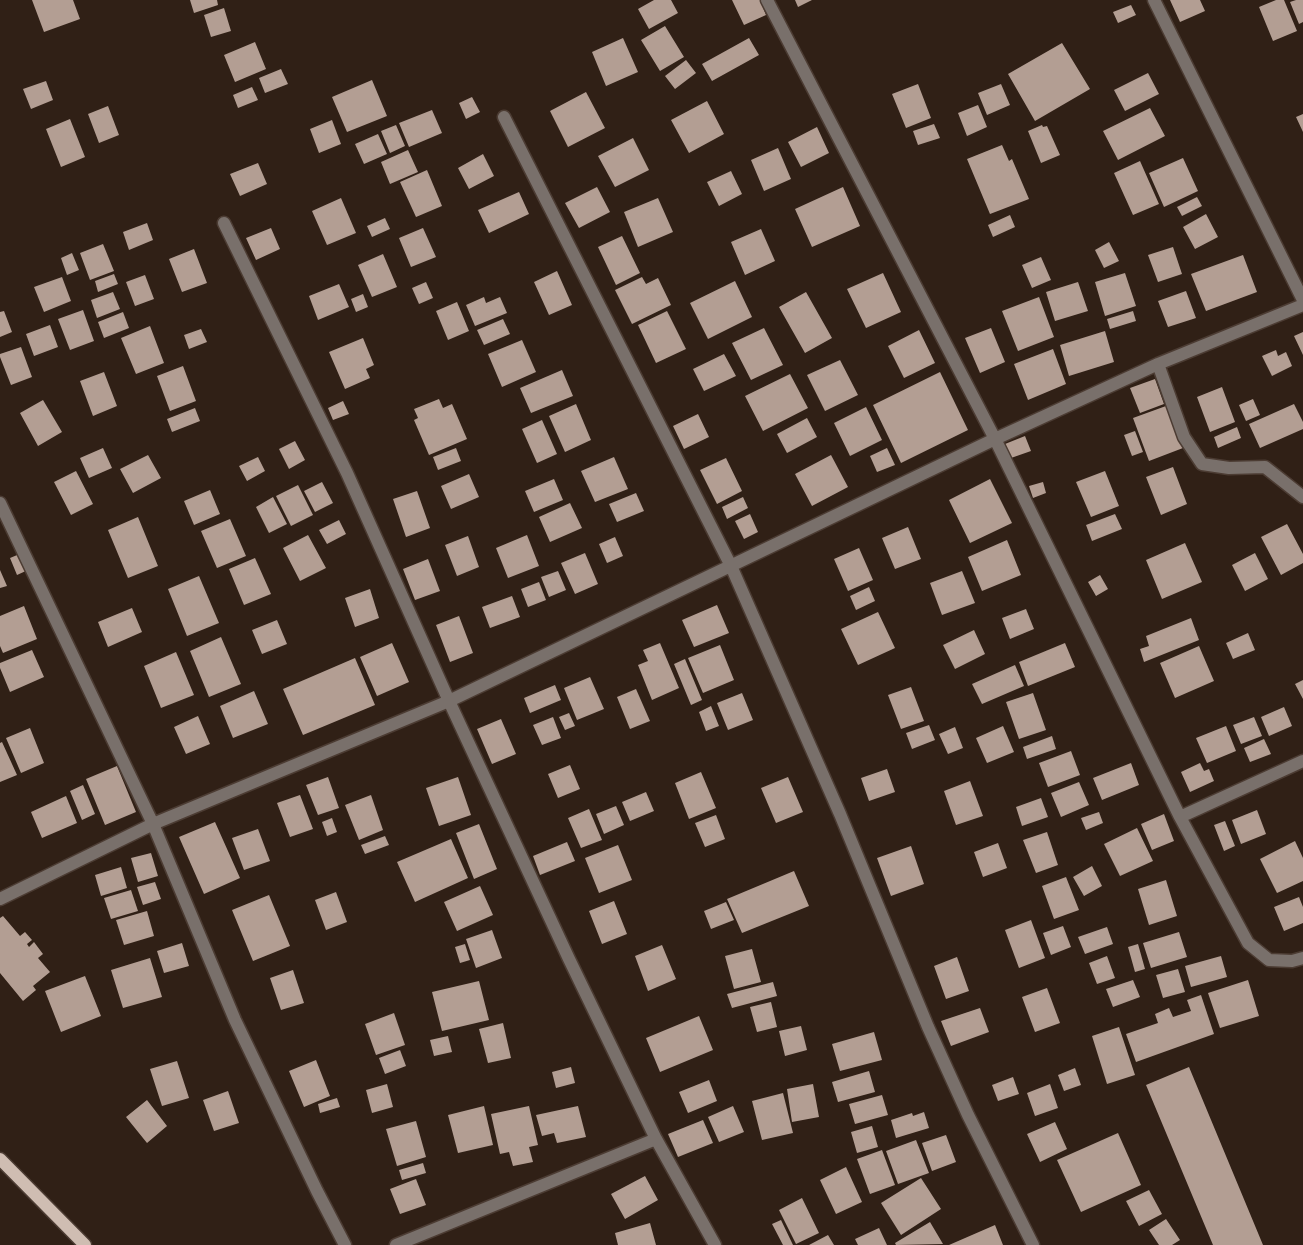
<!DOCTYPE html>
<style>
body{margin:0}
canvas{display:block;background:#302016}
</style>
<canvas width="1303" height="1245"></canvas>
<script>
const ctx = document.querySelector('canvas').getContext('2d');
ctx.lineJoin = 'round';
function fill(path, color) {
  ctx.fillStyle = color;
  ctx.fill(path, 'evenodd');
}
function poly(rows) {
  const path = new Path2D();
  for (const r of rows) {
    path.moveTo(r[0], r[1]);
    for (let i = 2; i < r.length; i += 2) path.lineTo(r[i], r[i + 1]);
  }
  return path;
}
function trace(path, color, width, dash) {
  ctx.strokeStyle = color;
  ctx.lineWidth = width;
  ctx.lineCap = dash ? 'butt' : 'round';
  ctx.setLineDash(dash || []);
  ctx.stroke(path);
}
const building = poly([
 [32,0,73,0,80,19,44,32],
 [190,0,217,0,218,5,194,13],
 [654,0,671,0,678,13,649,29,638,9],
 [732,0,760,0,766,15,744,25],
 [795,0,812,0,798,7],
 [1170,0,1200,0,1205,11,1180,22],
 [1276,0,1284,0,1297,31,1273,41,1259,7],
 [1296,0,1303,0,1303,22,1299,24,1290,2],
 [1131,5,1136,15,1118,23,1113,12],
 [224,8,231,31,211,37,204,15],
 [665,26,684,57,660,71,641,40],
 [623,38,638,72,606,86,592,52],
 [749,38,759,55,712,81,702,64],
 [255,42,266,69,235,82,224,55],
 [1062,43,1090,89,1035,121,1008,74],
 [686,60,696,73,675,89,665,76],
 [281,69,288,84,265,93,259,78],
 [1148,73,1159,94,1125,111,1114,90],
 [372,80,387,116,347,132,332,97],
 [46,81,53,100,31,109,23,89],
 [918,84,931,118,906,128,892,94],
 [1001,84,1010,105,987,115,978,93],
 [252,87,258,100,238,108,233,95],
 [586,92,605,128,568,147,550,111],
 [472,97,480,112,466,119,459,103],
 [707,101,724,134,689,153,671,120],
 [978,105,987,127,967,136,958,113],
 [108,106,119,135,99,143,88,114],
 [1150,108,1165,136,1118,160,1103,131],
 [432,110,442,133,409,147,399,123],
 [1303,114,1303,132,1296,117],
 [70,119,85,157,61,167,46,129],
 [332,120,341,144,319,153,310,129],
 [934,124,940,138,918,145,913,131],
 [396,125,405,146,390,153,381,131],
 [1042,125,1043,127,1047,126,1060,155,1041,163,1028,131],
 [817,127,829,153,801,167,788,142],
 [378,134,387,154,364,164,355,144],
 [633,138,649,170,615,187,598,156],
 [1002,145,1009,161,1012,159,1029,199,990,214,967,159],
 [778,148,791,179,764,191,751,160],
 [408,150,418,172,390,184,381,162],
 [483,154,494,176,469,189,458,168],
 [1183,158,1198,191,1164,207,1149,173],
 [1140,161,1159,204,1133,215,1114,173],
 [258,163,267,184,240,196,230,174],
 [427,170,442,206,416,217,400,182],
 [731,171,742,194,719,206,707,182],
 [597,187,610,212,579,228,565,203],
 [843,187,860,226,812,247,795,209],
 [519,192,529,214,489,233,478,210],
 [1197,197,1202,206,1182,216,1177,207],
 [341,198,356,233,327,245,312,211],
 [658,198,673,232,638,247,624,212],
 [1206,214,1218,237,1195,249,1183,227],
 [1010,215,1015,227,993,237,988,225],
 [385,218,390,229,372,237,367,226],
 [147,223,153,240,129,250,123,232],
 [271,228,280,249,256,260,246,238],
 [423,228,436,257,411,267,399,238],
 [761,229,775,261,745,275,731,242],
 [622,236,640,273,616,285,598,247],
 [1109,242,1119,261,1104,268,1095,250],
 [103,244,114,271,90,280,80,253],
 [1173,247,1182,274,1158,282,1148,255],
 [194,249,207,283,182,292,169,259],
 [72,253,79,270,67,275,61,258],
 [383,254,397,287,372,297,358,265],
 [1243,255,1257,292,1206,311,1191,274],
 [1041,257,1051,280,1032,288,1022,265],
 [557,271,572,305,549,315,534,282],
 [883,273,901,312,866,328,847,289],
 [1125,273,1136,306,1105,316,1095,282],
 [114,274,118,284,98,292,95,281],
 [145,275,154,299,135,306,126,282],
 [62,277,71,301,44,312,34,287],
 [642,277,646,284,658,278,671,305,632,324,615,290],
 [735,281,752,317,708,339,690,303],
 [426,282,433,298,419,304,412,288],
 [1078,282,1088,311,1055,321,1046,292],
 [339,284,349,307,318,320,309,296],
 [1186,291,1196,318,1168,327,1158,301],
 [113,292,120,309,97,318,91,300],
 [806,292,832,338,805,353,779,307],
 [363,294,368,307,356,312,351,299],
 [484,297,486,303,500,297,507,313,475,326,466,305],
 [1039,297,1054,337,1018,351,1002,311],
 [457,302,469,331,448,340,436,311],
 [83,310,94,341,70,350,58,319],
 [4,311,12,332,0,337,0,312],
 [667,311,686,349,656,363,638,325],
 [1133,311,1136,321,1110,329,1107,319],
 [123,312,129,328,104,338,98,322],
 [503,319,510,334,484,345,477,330],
 [50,325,58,347,34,356,26,334],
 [150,326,164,363,136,374,121,338],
 [764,328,783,365,751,380,732,343],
 [991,328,1005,362,980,373,965,338],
 [201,329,207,342,189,349,184,335],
 [919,330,935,363,904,378,888,346],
 [1105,331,1114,362,1069,376,1060,345],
 [1303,332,1303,355,1294,336],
 [363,338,374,365,366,369,370,378,345,389,329,352],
 [522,340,536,372,502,387,488,354],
 [21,347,32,377,11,385,0,357,0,354],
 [1053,349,1066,384,1028,400,1014,364],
 [1276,350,1278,356,1286,352,1292,366,1272,376,1262,356],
 [724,354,736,376,704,391,693,369],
 [840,360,858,395,825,411,807,375],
 [183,366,196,401,170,411,157,376],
 [562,370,573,396,531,413,520,388],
 [104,372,117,406,93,416,80,381],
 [940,372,968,430,901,463,873,405],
 [790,374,808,408,763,431,745,396],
 [1155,379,1164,404,1140,413,1130,388],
 [1222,387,1235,422,1210,432,1197,397],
 [439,399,443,408,452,404,467,439,429,455,414,420,418,418,414,409],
 [1253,399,1260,415,1246,421,1239,405],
 [43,400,62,432,38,446,20,413],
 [343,401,349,414,333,420,328,408],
 [576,404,591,440,565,452,549,416],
 [1294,404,1303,422,1303,429,1260,448,1249,424],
 [1166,406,1183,448,1149,461,1133,418],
 [866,407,882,440,850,456,834,423],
 [195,408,200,421,172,432,167,419],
 [698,414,709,437,684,449,673,426],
 [807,418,817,437,787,453,777,434],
 [542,420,557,454,537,463,522,429],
 [1237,427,1241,438,1218,448,1214,437],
 [1135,431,1143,452,1132,456,1124,435],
 [1025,436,1031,451,1011,458,1005,444],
 [295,441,305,460,289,469,279,449],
 [103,448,112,468,89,478,80,458],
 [456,448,461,461,438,470,433,457],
 [887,448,895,465,877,472,870,456],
 [148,455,161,478,133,493,120,469],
 [831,455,848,487,812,506,795,474],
 [258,457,265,471,247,481,239,466],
 [614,457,628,489,595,502,581,471],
 [726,458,742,491,717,504,700,470],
 [1173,467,1187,504,1161,515,1146,477],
 [76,471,93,504,71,515,54,482],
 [1105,471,1119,506,1091,517,1076,482],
 [469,474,479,497,451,509,441,486],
 [554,479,563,500,534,512,525,491],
 [990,479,1012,523,970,543,949,500],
 [322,482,333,503,315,512,304,491],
 [1043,482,1046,493,1033,498,1029,486],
 [298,485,313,515,291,526,276,496],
 [210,490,220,514,194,525,184,501],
 [417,491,430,528,406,537,393,499],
 [636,493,644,511,617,522,609,504],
 [273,497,287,524,269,533,256,507],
 [743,497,748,508,727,519,722,507],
 [570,503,582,528,550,542,539,517],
 [750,514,758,532,744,539,735,521],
 [1115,514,1122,529,1092,541,1086,525],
 [138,517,158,566,128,578,108,530],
 [230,519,246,556,217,568,201,531],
 [339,520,346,534,327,544,319,530],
 [1287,524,1303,554,1303,563,1281,575,1261,537],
 [908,527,921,559,895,569,882,538],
 [308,535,326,568,300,581,283,548],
 [527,535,539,566,508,578,496,548],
 [468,536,479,567,457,576,445,545],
 [615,537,623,556,607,563,599,544],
 [1007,540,1021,575,982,591,968,557],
 [1185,543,1202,582,1162,599,1146,560],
 [859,548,873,580,848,591,834,559],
 [22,553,28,570,17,575,10,558],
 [585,553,598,584,575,594,561,563],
 [1255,553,1268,579,1245,591,1232,565],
 [255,558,271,594,244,605,229,569],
 [428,559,440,591,415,600,403,569],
 [0,570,7,586,0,588],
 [558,571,566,590,549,597,541,577],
 [962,571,975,603,942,615,930,583],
 [1100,575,1108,589,1096,596,1088,582],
 [199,576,219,623,187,636,168,589],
 [539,582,546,600,528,607,521,589],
 [869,587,875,601,856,610,850,596],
 [370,589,379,618,355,627,345,598],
 [512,596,520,617,490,628,482,607],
 [717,605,729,633,694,647,682,620],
 [24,606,37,639,3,653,0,646,0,616],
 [132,608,142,632,108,647,98,622],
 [1026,609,1034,629,1010,639,1002,618],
 [878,612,895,648,858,665,841,629],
 [459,616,473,653,450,662,436,625],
 [1191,618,1199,640,1144,662,1140,649,1149,646,1146,636],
 [277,620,287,644,262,654,252,630],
 [974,630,985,654,955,669,943,645],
 [1248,633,1255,650,1233,659,1226,643],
 [221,637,241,684,209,697,190,651],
 [392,643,409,682,377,696,360,657],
 [660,643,679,688,652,700,638,665,648,661,643,650],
 [1065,643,1075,667,1028,686,1019,662],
 [720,645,734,680,703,693,688,658],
 [1199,646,1214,681,1175,698,1160,663],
 [32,650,44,677,10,692,0,668,0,663],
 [176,652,194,695,161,708,144,666],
 [355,658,375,705,303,735,283,689],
 [685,659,702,700,691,705,674,664],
 [1015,665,1024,686,982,704,972,684],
 [590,677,604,709,577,720,564,688],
 [1303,680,1303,699,1295,684],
 [555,685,561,700,530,713,524,698],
 [911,687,924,721,901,729,888,695],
 [636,689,650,721,630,729,617,697],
 [254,691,268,724,233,738,220,706],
 [742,693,753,720,728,730,717,703],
 [1033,693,1046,730,1019,739,1006,702],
 [711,706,719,726,706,731,699,712],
 [1284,707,1292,726,1269,736,1261,717],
 [569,713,575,726,565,730,559,717],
 [198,716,210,744,186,754,174,727],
 [553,717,561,738,542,745,533,725],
 [1254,717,1262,736,1241,744,1233,725],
 [501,719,516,754,492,764,477,729],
 [929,725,935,740,912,749,906,733],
 [1003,726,1014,752,987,763,976,738],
 [1226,726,1236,751,1207,763,1196,738],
 [955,727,963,748,948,754,939,734],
 [30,728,44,763,21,773,6,738],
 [1052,736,1056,749,1027,759,1023,747],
 [1264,739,1271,754,1250,762,1244,748],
 [2,742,17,775,0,782,0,743],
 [1071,751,1080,775,1048,787,1039,763],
 [1131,763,1139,785,1102,800,1093,778],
 [1200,763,1204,771,1209,769,1214,781,1190,792,1181,772],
 [570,765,580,789,558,798,548,774],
 [117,766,136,812,105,825,86,779],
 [887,769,895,792,869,801,861,778],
 [701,772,716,808,689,819,675,783],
 [328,777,339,808,318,815,306,785],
 [458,777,471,815,439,826,426,788],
 [788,777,803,812,776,823,761,788],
 [970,781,983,816,956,825,944,791],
 [1079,782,1089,805,1061,817,1051,793],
 [83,785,95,814,82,820,70,791],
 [646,792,654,811,630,821,622,802],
 [300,795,313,829,290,837,277,803],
 [371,795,383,830,359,840,345,805],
 [66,796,77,823,42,838,31,812],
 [1041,798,1048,817,1022,826,1016,807],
 [616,806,624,825,604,834,596,814],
 [589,809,602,840,581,848,568,818],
 [1257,810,1266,834,1241,844,1232,820],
 [1099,812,1103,823,1086,830,1081,818],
 [1164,814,1174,841,1152,850,1141,824],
 [716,815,725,839,705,847,695,823],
 [332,818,337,832,327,836,322,822],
 [1225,821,1235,846,1224,851,1214,825],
 [215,822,240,878,204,894,179,837],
 [479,824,497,869,474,879,456,833],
 [1137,828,1153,861,1120,876,1104,844],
 [258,829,270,861,244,870,232,838],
 [1047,832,1058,865,1036,873,1023,840],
 [385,836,389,845,365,854,361,845],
 [451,839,468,878,415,902,397,862],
 [1295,841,1303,858,1303,881,1277,893,1260,859],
 [567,842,575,861,540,875,533,856],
 [998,843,1007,868,983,877,974,852],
 [618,845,632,880,599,893,585,858],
 [911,846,924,884,891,896,877,858],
 [151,853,158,876,138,882,131,858],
 [1092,866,1102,886,1084,896,1073,877],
 [121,867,127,888,101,896,95,875],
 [794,871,809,906,742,933,727,899],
 [1066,877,1079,910,1054,919,1042,886],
 [1166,880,1177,916,1149,925,1138,889],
 [155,882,161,899,143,905,137,887],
 [480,886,493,915,457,931,444,902],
 [131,890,138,911,111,919,104,898],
 [336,892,347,922,326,930,315,900],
 [269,895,290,946,253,961,232,910],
 [1299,897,1303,907,1303,923,1284,931,1274,907],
 [614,901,627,934,602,944,589,911],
 [726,902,734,920,711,929,704,911],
 [147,911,154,936,124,945,116,920],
 [3,916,20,936,25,932,32,940,27,944,29,947,34,942,43,954,38,958,50,972,33,986,36,990,23,1001,0,973,0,918],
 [1031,920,1045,958,1019,968,1005,930],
 [1063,926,1071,947,1051,955,1043,933],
 [1107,927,1113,944,1085,954,1078,937],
 [492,930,502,958,476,968,466,939],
 [1179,932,1187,957,1151,968,1143,943],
 [182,943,189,966,164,973,157,951],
 [465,944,470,960,460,963,455,947],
 [1138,944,1145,969,1135,972,1128,947],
 [662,945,676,979,648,991,635,956],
 [752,949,761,982,734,989,725,956],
 [1107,956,1115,978,1097,984,1089,963],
 [1221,956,1227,977,1191,987,1185,966],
 [957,957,969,991,946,999,934,966],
 [150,958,162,997,123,1008,111,970],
 [1178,969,1185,992,1163,998,1156,975],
 [293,970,304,1003,281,1010,270,978],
 [85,976,101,1016,61,1032,45,991],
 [1133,980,1140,997,1113,1007,1106,989],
 [1248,980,1259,1016,1220,1028,1208,993],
 [479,981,489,1020,442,1031,432,992],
 [773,982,777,996,732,1008,727,994],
 [1047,988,1060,1023,1035,1032,1022,997],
 [1201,995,1214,1034,1136,1062,1126,1034,1158,1023,1155,1014,1169,1008,1173,1017,1191,1011,1187,1000],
 [771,1002,777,1027,757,1032,750,1007],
 [980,1008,989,1032,951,1046,941,1021],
 [394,1013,405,1045,376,1055,365,1024],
 [699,1016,713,1050,660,1072,646,1038],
 [503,1023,511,1058,488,1063,479,1029],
 [801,1026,807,1050,785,1056,779,1031],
 [1119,1027,1135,1075,1107,1084,1092,1036],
 [874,1032,882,1060,840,1071,832,1044],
 [448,1036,452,1052,434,1056,430,1040],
 [400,1050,406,1066,385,1074,379,1058],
 [316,1060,330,1096,304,1107,289,1071],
 [177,1061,189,1098,162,1106,150,1069],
 [571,1067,575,1083,556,1088,552,1072],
 [1189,1067,1263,1245,1213,1245,1146,1085],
 [1075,1068,1081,1085,1064,1091,1058,1075],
 [869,1071,875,1092,838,1102,832,1082],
 [1013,1077,1019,1094,998,1101,992,1085],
 [709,1080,717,1101,688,1113,679,1092],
 [387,1084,393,1107,372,1113,366,1090],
 [813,1084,819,1117,792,1122,787,1089],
 [1050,1084,1058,1108,1035,1116,1027,1093],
 [228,1091,239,1123,214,1131,203,1100],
 [783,1093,793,1133,762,1140,752,1101],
 [882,1095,888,1115,855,1124,849,1104],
 [337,1098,340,1107,320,1113,318,1104],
 [147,1100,167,1126,147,1143,126,1117],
 [484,1106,493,1145,458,1153,448,1115],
 [529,1106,538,1145,529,1147,533,1162,513,1166,509,1152,500,1154,491,1114],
 [578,1106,586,1137,557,1143,554,1133,542,1136,536,1115],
 [733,1106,744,1132,719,1142,708,1117],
 [924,1112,929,1128,896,1138,891,1120,912,1113,913,1116],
 [703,1120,713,1143,678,1157,668,1134],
 [416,1121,426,1157,397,1166,386,1129],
 [1055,1122,1067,1149,1040,1162,1027,1134],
 [872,1126,878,1147,857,1153,851,1132],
 [1118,1133,1141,1185,1081,1212,1057,1160],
 [946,1135,956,1162,932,1171,922,1143],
 [916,1140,929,1173,898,1184,886,1151],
 [882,1150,895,1185,870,1194,857,1159],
 [423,1163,426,1173,402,1180,399,1170],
 [846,1167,862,1202,836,1214,820,1180],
 [645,1176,658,1200,625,1219,611,1194],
 [921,1178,941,1209,901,1235,881,1203],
 [416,1179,426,1205,400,1214,390,1189],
 [1149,1190,1162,1214,1139,1226,1126,1201],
 [802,1198,819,1233,796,1244,779,1210],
 [1166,1219,1180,1240,1172,1245,1159,1245,1149,1230],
 [781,1220,793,1245,783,1245,772,1224],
 [930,1222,943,1244,896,1245,895,1243],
 [650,1223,656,1245,618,1245,615,1233],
 [995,1225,1003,1245,949,1245],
 [879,1228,887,1245,858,1245,855,1239],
 [828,1235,834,1245,809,1245]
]);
const minor = poly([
 [767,0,995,439,1180,817,1248,943,1269,960,1292,961,1303,958],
 [1154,0,1303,300],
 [504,117,731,566,840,814,928,1027,968,1115,1033,1245],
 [224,223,347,473,449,701,569,959,656,1139,715,1245],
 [1158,364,1184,437,1202,464,1229,468,1265,467,1303,497],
 [0,503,153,824,235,1020,317,1191,345,1245],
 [1180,817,1303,761],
 [0,899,153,824,449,701,995,439,1158,364,1303,305],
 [396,1245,656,1139]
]);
const major = poly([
 [0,1159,85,1245]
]);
fill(building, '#b39e93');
trace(minor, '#4c3c33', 15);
trace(major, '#4c3c33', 15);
trace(minor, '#79706b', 12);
trace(major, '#cfbdb2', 12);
</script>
